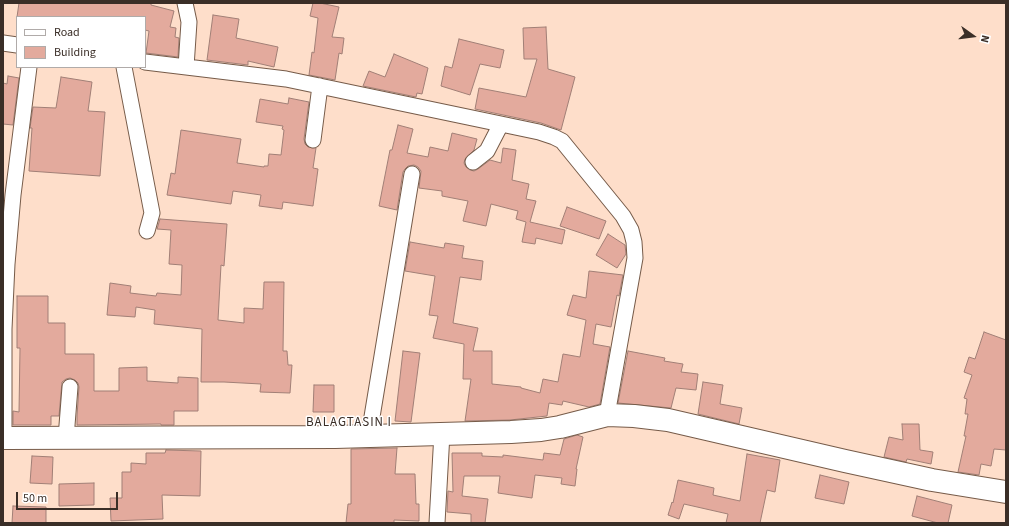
<!DOCTYPE html>
<style>
body{margin:0}
#map{position:relative;width:1009px;height:526px;overflow:hidden;background:#fedeca;font-family:"Source Sans 3",sans-serif}
canvas{display:block}
.frame{position:absolute;inset:0;border:4px solid #3a2e27;pointer-events:none}
.legend{position:absolute;left:16px;top:16px;width:130px;height:52px;box-sizing:border-box;background:#fff;border:1px solid #b0aba9;margin:0;padding:5px 7px;list-style:none;font-size:12px;color:#3a2e27}
.legend li{display:flex;align-items:center;gap:8px;height:20px}
.legend b{width:20px;border:1px solid #b0aba9}
.north{position:absolute;left:953px;top:16px;width:40px;height:40px;-webkit-text-stroke:3px #fff;paint-order:stroke;rotate:104deg;font-size:11px;font-weight:700;line-height:16px;text-align:center;color:#3a2e27}
.north::after{content:'';display:block;margin:auto;width:14px;height:18px;background:#3a2e27;clip-path:polygon(50% 0,100% 100%,50% 72%,0 100%)}
.scale{position:absolute;left:16px;top:492px;width:102px;height:18px;box-sizing:border-box;border:2px solid #3a2e27;border-top:0;padding-left:5px;font-size:12px;line-height:14px;white-space:nowrap;color:#3a2e27;-webkit-text-stroke:3px #fff;paint-order:stroke}
</style>
<div id="map">
<canvas width="1009" height="526"></canvas>
<div class="frame"></div>
<ul class="legend">
<li><b style="height:5px;background:#fff"></b>Road</li>
<li><b style="height:11px;background:#e3aa9d"></b>Building</li>
</ul>
<div class="north">N</div>
<div class="scale">50 m</div>
</div>
<script>
const ctx = document.querySelector('canvas').getContext('2d');
ctx.lineJoin = 'round';
function fill(path, color) {
  ctx.fillStyle = color;
  ctx.fill(path, 'evenodd');
}
function poly(rows) {
  const path = new Path2D();
  for (const r of rows) {
    path.moveTo(r[0], r[1]);
    for (let i = 2; i < r.length; i += 2) path.lineTo(r[i], r[i + 1]);
  }
  return path;
}
function trace(path, color, width, dash) {
  ctx.strokeStyle = color;
  ctx.lineWidth = width;
  ctx.lineCap = dash ? 'butt' : 'round';
  ctx.setLineDash(dash || []);
  ctx.stroke(path);
}
function drawText(font, color, halo, rows, align = 'center') {
  ctx.font = font + ' "Source Sans 3",sans-serif';
  ctx.lineWidth = 3;
  ctx.setLineDash([]);
  ctx.textBaseline = 'middle';
  ctx.strokeStyle = halo;
  ctx.fillStyle = color;
  for (const [text, x, y, turn = 0] of rows) {
    ctx.save();
    ctx.translate(x, y);
    ctx.rotate((+turn || 0) * Math.PI / 180);
    ctx.textAlign = isNaN(turn) ? turn : align;
    if (halo) ctx.strokeText(text, 0, 0);
    ctx.fillText(text, 0, 0);
    ctx.restore();
  }
}
const building = poly([
 [19,3,151,3,151,5,174,11,170,27,176,28,175,37,179,38,178,57,146,53,149,31,145,30,145,17,17,17,19,3],
 [313,3,320,3,339,7,332,37,344,38,342,54,339,53,335,80,309,75,312,52,314,53,318,18,310,16,313,3],
 [213,15,239,19,236,38,278,47,274,67,248,61,248,65,207,60,213,15],
 [546,27,548,69,575,77,561,130,541,123,475,109,479,88,526,97,537,59,524,59,523,28,546,27],
 [459,39,504,50,500,68,480,64,470,95,441,86,445,66,452,68,459,39],
 [394,54,428,68,422,94,417,93,416,97,363,86,369,71,385,77,394,54],
 [8,76,19,78,13,125,3,124,3,83,7,84,8,76],
 [61,77,92,82,88,111,105,112,100,176,29,171,32,128,30,128,33,107,56,108,61,77],
 [289,98,309,102,304,139,305,144,308,147,316,148,313,168,318,169,313,206,283,202,282,209,259,206,261,195,233,191,231,204,167,195,171,173,175,174,181,130,241,139,237,163,264,167,264,166,268,166,269,154,281,155,284,130,282,129,283,126,256,122,260,99,288,104,289,98],
 [398,125,413,129,407,153,428,157,430,147,448,151,452,133,477,139,474,150,465,159,464,163,466,167,470,170,474,171,478,169,490,160,501,163,503,148,516,150,512,180,529,184,526,199,536,201,530,222,565,230,562,244,536,238,535,244,522,242,526,222,516,219,518,211,491,204,486,226,463,221,468,201,442,196,442,191,419,188,421,171,418,167,414,165,408,166,405,169,403,172,397,210,379,206,390,150,392,150,398,125],
 [567,207,606,221,599,239,560,226,567,207],
 [160,219,227,224,224,266,221,265,218,320,244,323,244,308,263,309,264,282,284,282,283,351,287,351,288,365,292,365,290,393,260,392,261,384,224,382,201,382,202,329,154,324,155,310,136,307,135,317,107,315,110,283,131,286,130,293,156,296,157,293,181,295,182,265,169,264,171,230,157,229,160,219],
 [608,234,625,245,626,254,617,268,596,255,608,234],
 [410,242,444,248,445,243,464,246,462,258,483,261,481,280,460,277,453,323,478,328,473,351,492,351,492,384,521,387,521,388,540,393,543,379,558,382,563,354,580,357,586,320,567,315,573,295,586,298,589,271,623,275,619,296,617,295,611,327,596,324,593,344,610,347,600,404,589,407,563,401,562,405,549,403,547,416,510,420,465,421,471,379,463,379,464,344,433,338,438,316,429,315,435,276,405,271,410,242],
 [17,296,48,296,48,323,65,323,65,354,94,354,94,391,119,391,119,368,147,367,147,381,178,383,178,377,198,378,198,411,174,411,174,425,161,425,161,424,77,425,77,416,79,387,78,383,75,380,70,378,66,379,62,382,59,416,51,416,51,425,13,425,13,411,19,412,20,348,17,348,17,296],
 [984,332,1006,340,1006,450,994,449,991,466,981,464,979,475,958,472,966,436,964,436,968,414,965,414,967,399,964,398,972,375,964,372,969,357,975,359,984,332],
 [403,351,420,353,411,422,395,421,403,351],
 [628,351,665,358,664,361,683,364,681,372,698,374,696,390,676,388,671,408,618,403,628,351],
 [703,382,723,385,720,404,742,408,739,424,698,414,703,382],
 [314,385,334,385,334,412,313,412,314,385],
 [902,424,919,424,920,450,933,452,931,464,907,459,906,462,884,457,889,437,903,440,902,424],
 [577,435,583,437,576,469,577,469,575,486,561,484,562,478,535,475,532,498,498,493,500,476,464,476,462,496,488,499,485,523,471,523,471,514,447,512,448,491,453,492,452,453,482,453,482,456,503,457,503,455,543,460,544,453,560,455,564,439,577,435],
 [397,448,395,474,415,474,416,504,419,504,419,521,394,520,394,523,346,523,348,504,351,504,351,449,397,448],
 [166,450,201,451,200,496,162,495,163,519,111,521,110,498,122,498,122,472,131,472,131,463,146,464,146,453,165,453,166,450],
 [747,454,780,460,775,492,767,490,760,523,726,523,728,514,684,504,679,519,668,515,672,502,673,503,678,480,714,488,713,495,740,501,747,454],
 [32,456,53,457,52,484,30,483,32,456],
 [820,475,849,482,844,504,815,498,820,475],
 [94,483,94,505,59,506,59,484,94,483],
 [917,496,952,505,948,523,938,523,912,516,917,496],
 [13,506,46,507,46,523,12,523,13,506]
]);
const street = poly([
 [185,3,189,22,186,67],
 [3,43,17,45],
 [145,62,286,79,501,124,539,132,554,137,562,141,623,216,631,230,634,242,635,258,607,415],
 [124,67,152,213,147,231],
 [313,140,320,86],
 [473,162,487,151,501,124],
 [369,435,412,174],
 [4,438,4,329,7,264,13,195,29,67],
 [66,438,70,387],
 [437,523,442,433]
]);
const secondary = poly([
 [3,438,335,437,511,432,541,430,560,427,607,415,634,416,668,420,845,461,932,480,1006,492]
]);
const quarterNames = [
 ["BALAGTASIN I",349,423]
];
fill(building, '#e3aa9d');
trace(building, '#a17f76', 1);
trace(street, '#765b49', 17);
trace(secondary, '#765b49', 24);
trace(street, '#fff', 15);
trace(secondary, '#fff', 22);
ctx.letterSpacing = '1px';
drawText('13px', '#3a2e27', '#fff', quarterNames);
ctx.letterSpacing = '0px';
</script>
